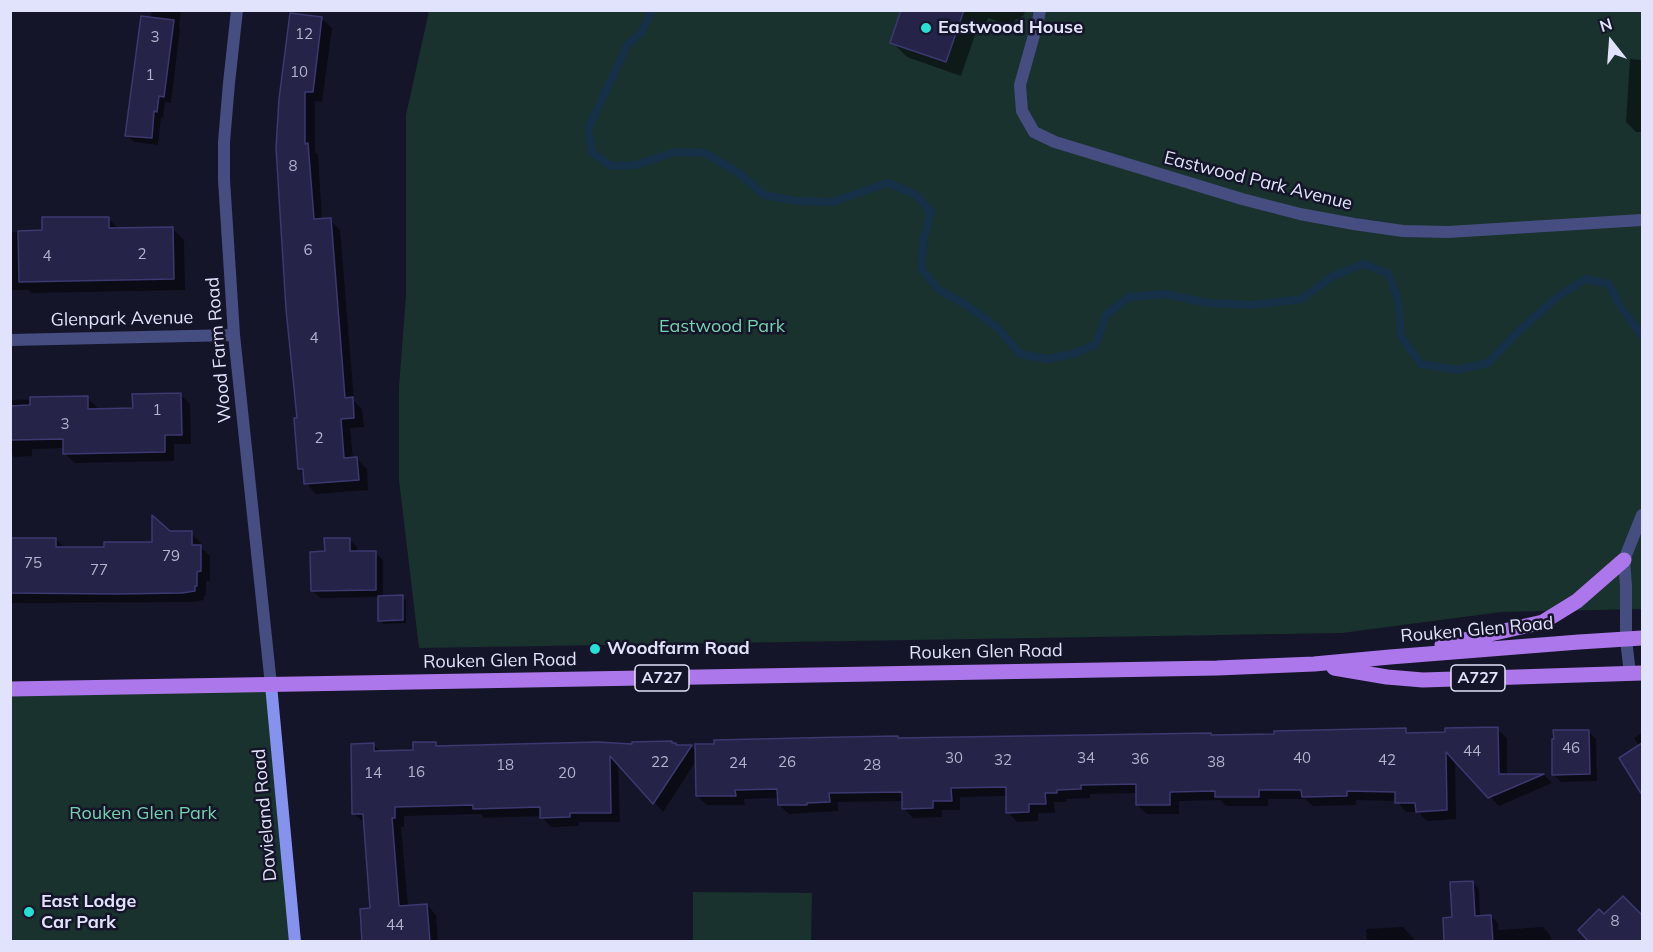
<!DOCTYPE html>
<style>
body{margin:0}
#map{position:relative;width:1653px;height:952px;overflow:hidden;background:#151529;font-family:Mulish,sans-serif}
canvas{display:block}
.frame{position:absolute;inset:0;border:12px solid #e1e2fb;pointer-events:none}
.north{position:absolute;left:1581px;top:12px;width:60px;height:60px;-webkit-text-stroke:4px #151529;paint-order:stroke;rotate:343deg;font-size:16px;font-weight:700;line-height:24px;text-align:center;color:#e1e2fb}
.north::after{content:'';display:block;margin:auto;width:21px;height:27px;background:#e1e2fb;clip-path:polygon(50% 0,100% 100%,50% 72%,0 100%)}
</style>
<div id="map">
<canvas width="1653" height="952"></canvas>
<div class="frame"></div>
<div class="north">N</div>
</div>
<script>
const ctx = document.querySelector('canvas').getContext('2d');
ctx.lineJoin = 'round';
function fill(path, color) {
  ctx.fillStyle = color;
  ctx.fill(path, 'evenodd');
}
function poly(rows) {
  const path = new Path2D();
  for (const r of rows) {
    path.moveTo(r[0], r[1]);
    for (let i = 2; i < r.length; i += 2) path.lineTo(r[i], r[i + 1]);
  }
  return path;
}
function trace(path, color, width, dash) {
  ctx.strokeStyle = color;
  ctx.lineWidth = width;
  ctx.lineCap = dash ? 'butt' : 'round';
  ctx.setLineDash(dash || []);
  ctx.stroke(path);
}
function drawText(font, color, halo, rows, align = 'center') {
  ctx.font = font + ' Mulish,sans-serif';
  ctx.lineWidth = 5;
  ctx.setLineDash([]);
  ctx.textBaseline = 'middle';
  ctx.strokeStyle = halo;
  ctx.fillStyle = color;
  for (const [text, x, y, turn = 0] of rows) {
    ctx.save();
    ctx.translate(x, y);
    ctx.rotate((+turn || 0) * Math.PI / 180);
    ctx.textAlign = isNaN(turn) ? turn : align;
    if (halo) ctx.strokeText(text, 0, 0);
    ctx.fillText(text, 0, 0);
    ctx.restore();
  }
}
const green = poly([
 [429,11,1642,11,1642,609,1501,612,1342,633,419,648,399,480,399,387,406,296,406,115],
 [271,685,295,941,11,941,10,689],
 [693,892,812,893,811,941,693,941]
]);
const shadow = poly([
 [152,10,181,10,179,27,180,28,171,103,165,102,163,118,161,117,158,145,134,142,127,135],
 [903,10,1026,10,1023,16,1015,20,1013,26,988,18,984,28,978,26,961,76,907,57,892,42],
 [321,18,332,28,322,102,315,101,315,152,318,155,322,220,330,220,340,230,354,401,362,409,364,427,350,428,353,459,357,459,367,469,368,490,316,494,306,483,305,475,299,469,298,420,278,148],
 [1630,59,1642,60,1642,132,1636,132,1626,122],
 [108,218,120,230,173,229,184,240,185,290,31,293,29,290,10,290,10,232,44,231],
 [180,394,190,404,191,444,174,444,174,461,75,463,65,454,65,448,32,449,32,456,15,457,10,453,10,400,87,398,97,407,97,410,134,410],
 [170,533,191,533,201,543,201,547,210,556,210,581,206,581,206,595,204,596,204,600,193,602,10,603,10,539,56,539,65,548,105,549,154,544],
 [349,539,357,547,357,552,375,552,383,560,383,597,402,597,406,600,406,623,383,624,380,620,379,597,320,598,312,590,326,553],
 [1497,729,1507,738,1507,775,1544,775,1552,783,1499,806,1455,759,1456,819,1427,821,1418,812,1406,812,1397,801,1356,800,1356,805,1313,806,1305,799,1268,799,1268,806,1226,806,1220,800,1179,801,1179,814,1147,814,1137,805,1137,793,1090,794,1090,798,1066,799,1066,802,1054,802,1055,813,1038,813,1038,821,1017,822,1008,812,1008,796,960,797,960,810,942,810,942,817,913,818,904,809,903,801,838,802,838,811,789,814,779,805,779,798,744,799,745,805,707,805,697,796,696,761,663,812,618,763,620,822,579,822,579,826,551,827,541,816,484,818,481,814,404,816,404,827,401,827,408,907,427,905,436,915,438,942,364,942,372,910,365,823,354,814,373,745,381,752,414,752,436,744,439,747,633,745,672,742,677,747,691,746,696,751,899,739,1213,737,1405,730,1410,735],
 [1589,732,1596,739,1597,781,1561,782,1554,775],
 [1642,733,1642,793,1621,758,1639,746,1634,738],
 [1472,882,1479,889,1480,917,1491,916,1498,923,1498,930,1543,927,1550,935,1552,942,1446,942,1454,919],
 [1403,927,1414,939,1414,942,1367,942,1366,929]
]);
const stream = poly([
 [652,10,642,32,628,44,588,129,592,152,611,166,636,165,675,152,705,153,739,173,764,195,797,201,832,202,888,183,916,195,931,212,924,237,921,268,939,290,965,304,997,327,1020,354,1047,359,1073,354,1096,344,1106,315,1129,297,1165,294,1208,303,1254,305,1301,299,1333,276,1363,264,1388,273,1398,299,1401,336,1421,364,1457,370,1488,363,1519,331,1555,299,1585,279,1609,284,1622,309,1641,334,1642,334]
]);
const building = poly([
 [901,10,964,10,946,62,890,43,901,10],
 [290,13,322,17,313,92,305,92,305,144,308,143,314,219,331,218,345,398,353,397,354,418,341,419,344,458,357,457,359,480,304,484,303,469,298,469,294,418,297,418,286,309,276,148,279,99,290,13],
 [141,16,174,20,164,97,159,96,157,112,154,111,152,138,125,136,141,16],
 [42,217,109,217,109,228,173,227,174,279,19,282,18,231,42,230,42,217],
 [181,393,182,435,165,435,165,452,63,454,63,439,10,440,10,406,30,405,30,397,88,396,88,409,133,408,132,394,181,393],
 [152,515,170,531,192,531,192,545,201,545,201,571,197,572,197,586,195,586,195,591,182,593,117,594,10,593,10,538,56,538,56,547,104,547,104,542,152,542,152,515],
 [324,538,350,538,350,551,376,551,376,590,311,591,310,552,325,551,324,538],
 [403,595,403,620,378,621,378,596,403,595],
 [1498,727,1499,774,1544,774,1488,798,1446,752,1447,810,1416,812,1415,803,1395,803,1395,792,1347,791,1347,796,1302,797,1301,790,1259,790,1259,797,1215,797,1215,791,1170,792,1170,805,1136,805,1136,784,1081,785,1081,789,1057,790,1057,793,1045,793,1046,804,1029,804,1029,812,1006,813,1006,787,951,788,952,801,933,801,933,808,902,809,902,792,829,793,830,802,807,803,807,805,778,805,777,789,735,790,736,796,696,796,695,744,714,744,714,740,844,737,898,736,898,738,1211,733,1211,735,1274,734,1274,731,1406,728,1406,733,1445,732,1445,728,1498,727],
 [1553,730,1589,730,1590,774,1552,775,1552,739,1554,739,1553,730],
 [672,741,672,743,676,743,676,745,692,745,653,804,610,756,611,813,570,813,570,817,540,818,540,807,473,809,473,805,395,807,395,818,392,818,399,906,427,904,430,942,362,942,360,909,370,908,363,814,352,814,351,744,374,743,374,751,413,750,413,742,436,742,436,746,598,742,632,744,632,742,672,741],
 [1642,743,1642,795,1619,758,1642,743],
 [1473,881,1475,916,1491,915,1493,942,1444,942,1443,918,1452,917,1450,882,1473,881],
 [1623,896,1642,915,1642,942,1589,942,1578,930,1599,909,1604,914,1623,896]
]);
const street = poly([
 [237,10,229,83,224,142,224,180,234,335,271,685],
 [1040,10,1038,21,1020,85,1022,111,1034,132,1055,142,1242,199,1300,214,1354,224,1403,231,1448,232,1642,220],
 [10,340,234,335],
 [1630,674,1626,639,1626,586,1624,560,1642,515]
]);
const secondary = poly([
 [271,685,295,942]
]);
const primary = poly([
 [1442,645,1543,622,1577,601,1624,560],
 [1334,668,1387,677,1423,680,1642,673],
 [10,689,1217,668,1314,664,1390,657,1579,642,1642,638]
]);
const markers = [
 [926,28,6,"#27e0d5"],
 [595,649,6,"#27e0d5"],
 [29,912,6,"#27e0d5"]
];
const numberNames = [
 ["12",304,34],
 ["3",155,37],
 ["10",299,72],
 ["1",150,75],
 ["8",293,166],
 ["6",308,250],
 ["2",142,254],
 ["4",47,256],
 ["4",314,338],
 ["1",157,410],
 ["3",65,424],
 ["2",319,438],
 ["79",171,556],
 ["75",33,563],
 ["77",99,570],
 ["46",1571,748],
 ["44",1472,751],
 ["30",954,758],
 ["34",1086,758],
 ["40",1302,758],
 ["36",1140,759],
 ["32",1003,760],
 ["42",1387,760],
 ["22",660,762],
 ["26",787,762],
 ["38",1216,762],
 ["24",738,763],
 ["18",505,765],
 ["28",872,765],
 ["16",416,772],
 ["14",373,773],
 ["20",567,773],
 ["8",1615,921],
 ["44",395,925]
];
const shields = [
 [662,678,54],
 [1478,678,54]
];
const shieldNames = [
 ["A727",662,678],
 ["A727",1478,678]
];
const poiNames = [
 ["Eastwood House",938,28],
 ["Woodfarm Road",607,649],
 ["East Lodge",41,902],
 ["Car Park",41,923]
];
const streetNames = [
 ["Eastwood Park Avenue",1258,181,14],
 ["Glenpark Avenue",122,319,-1],
 ["Wood Farm Road",219,350,-95],
 ["Rouken Glen Road",1477,630,-5],
 ["Rouken Glen Road",986,652,-1],
 ["Rouken Glen Road",500,661,-1],
 ["Davieland Road",265,815,-95]
];
const parkNames = [
 ["Eastwood Park",722,327],
 ["Rouken Glen Park",143,814]
];
fill(green, '#19322d');
fill(shadow, '#0007');
trace(stream, '#153047', 8);
fill(building, '#252347');
trace(building, '#3b3970', 1.5);
trace(street, '#464e81', 12);
trace(secondary, '#8593ee', 12);
trace(primary, '#ad77ec', 15);
for (const [x, y, r, color] of markers) {
  const dot = new Path2D();
  dot.arc(x, y, r, 0, 2 * Math.PI);
  ctx.fillStyle = color;
  ctx.fill(dot);
  trace(dot, '#151529', 2);
}
drawText('15px', '#b2b2ce', null, numberNames);
for (const [x, y, w] of shields) {
  const box = new Path2D();
  box.roundRect(x - w / 2, y - 13, w, 26, 4.5);
  ctx.fillStyle = '#151529';
  ctx.fill(box);
  trace(box, '#e1e2fb', 1.5);
}
drawText('bold 16px', '#e1e2fb', null, shieldNames);
drawText('bold 18px', '#e1e2fb', '#151529', poiNames, 'left');
drawText('18px', '#e1e2fb', '#151529', streetNames);
drawText('18px', '#76d2ac', '#151529', parkNames);
</script>
